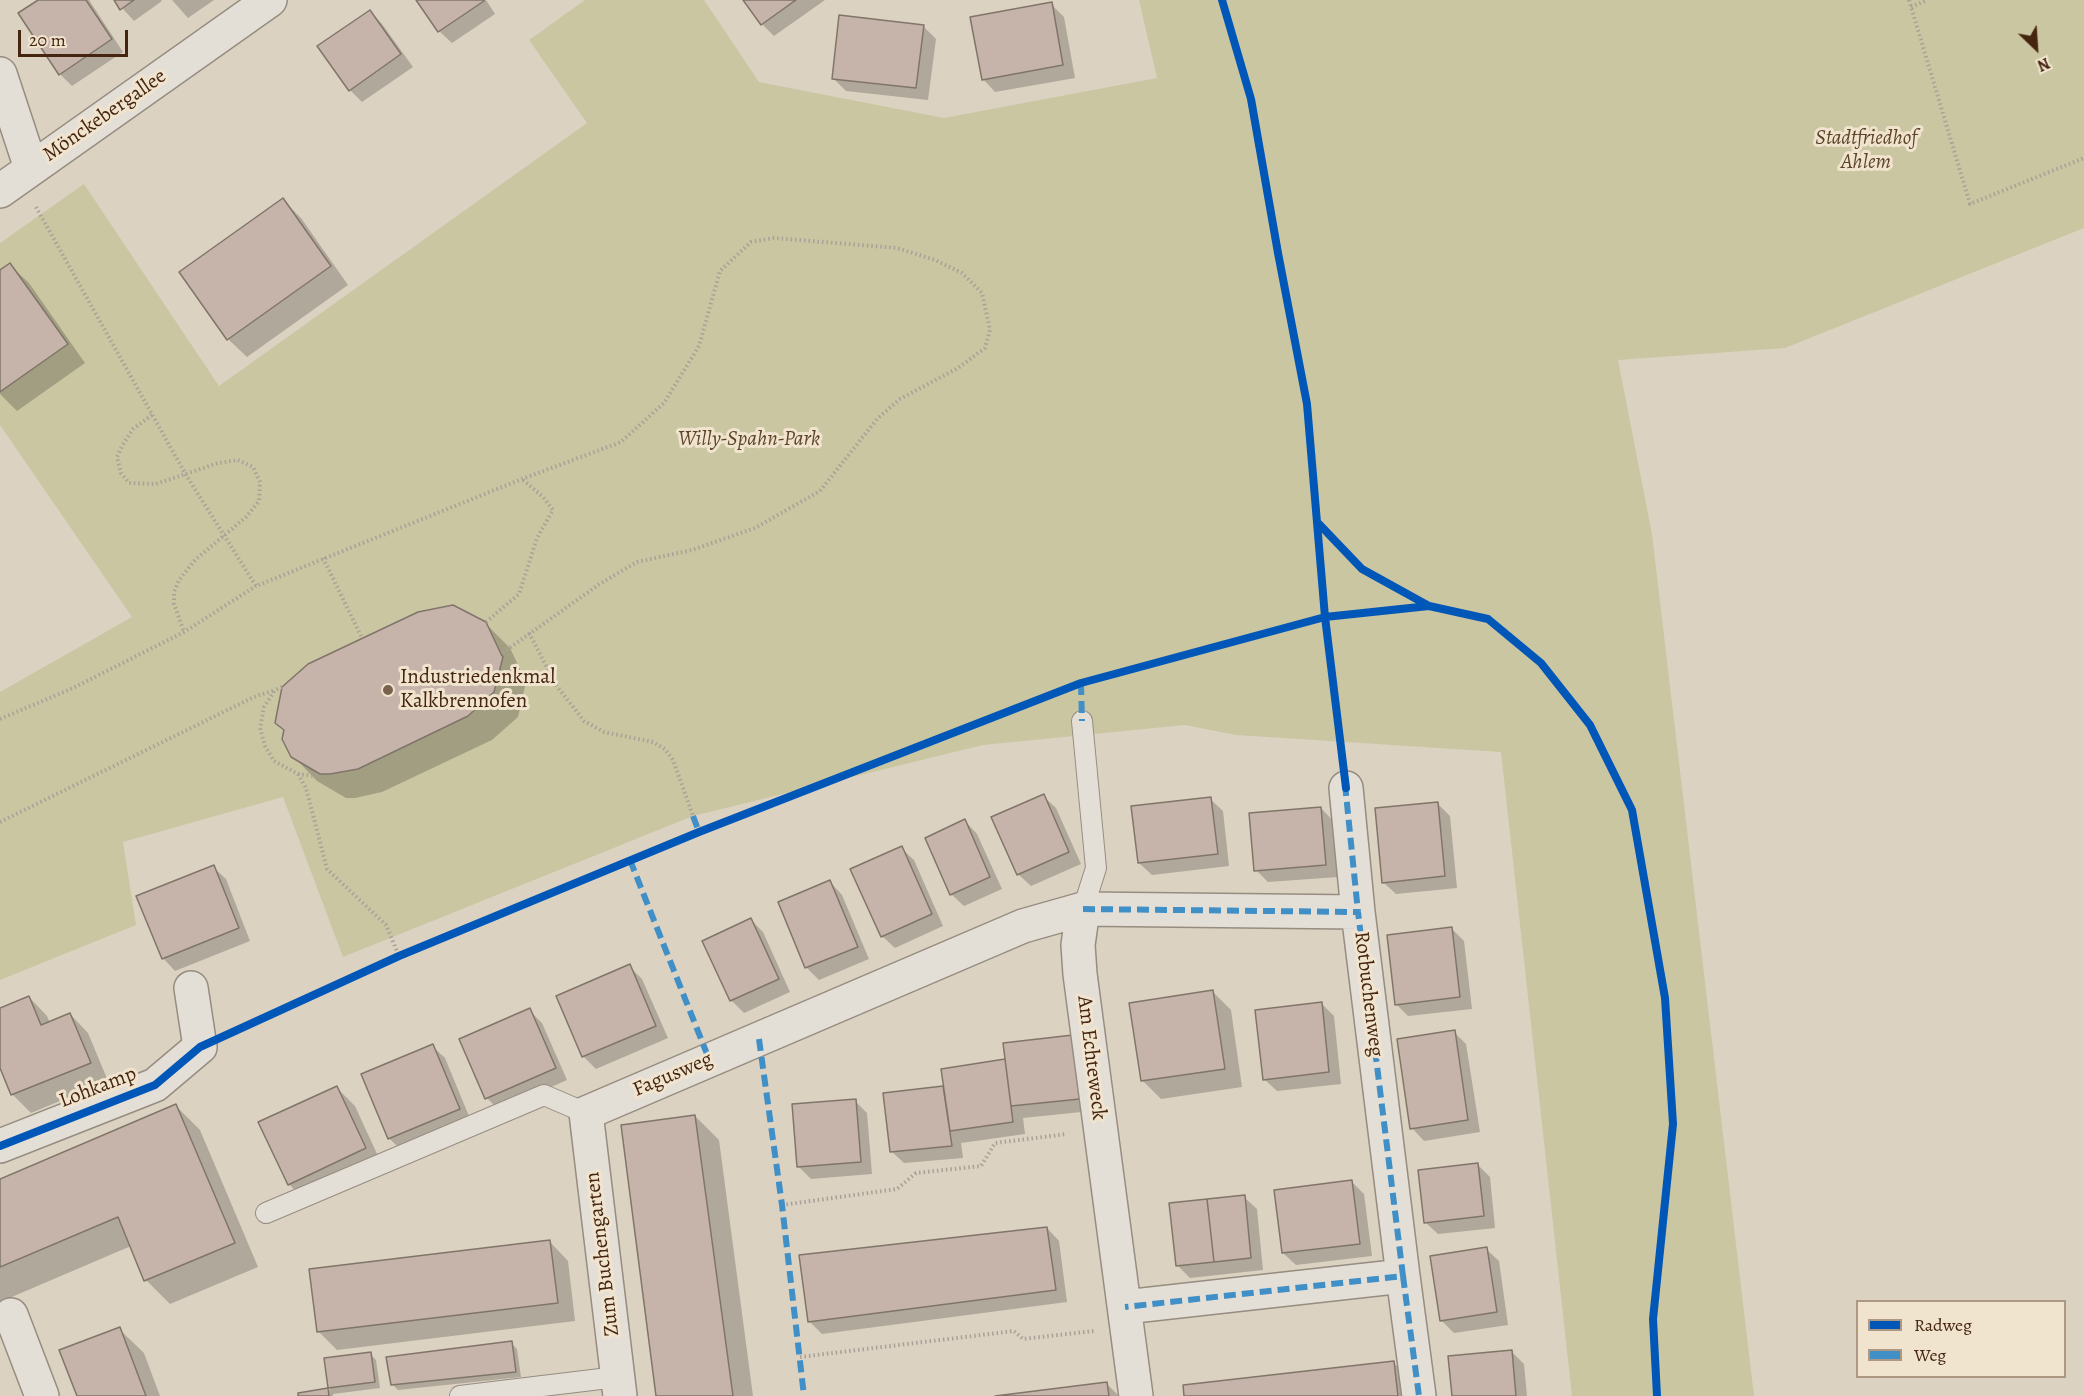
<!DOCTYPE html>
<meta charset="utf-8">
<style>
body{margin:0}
#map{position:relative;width:2084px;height:1396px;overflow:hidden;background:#dcd2c1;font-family:Alegreya,serif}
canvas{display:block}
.legend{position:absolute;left:1856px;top:1300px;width:210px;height:78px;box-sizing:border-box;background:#f0e4cf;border:2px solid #ac9883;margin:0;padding:8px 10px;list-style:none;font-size:18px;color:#452510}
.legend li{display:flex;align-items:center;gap:12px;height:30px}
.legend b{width:30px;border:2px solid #ac9883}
.north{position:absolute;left:2006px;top:18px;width:60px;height:60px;-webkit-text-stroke:4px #f0e4cf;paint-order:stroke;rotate:155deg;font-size:16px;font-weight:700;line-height:24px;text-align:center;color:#452510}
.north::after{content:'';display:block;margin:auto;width:21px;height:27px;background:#452510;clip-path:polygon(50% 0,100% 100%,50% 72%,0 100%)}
.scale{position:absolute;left:18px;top:30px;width:110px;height:27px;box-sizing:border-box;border:3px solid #452510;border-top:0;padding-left:8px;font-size:18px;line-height:21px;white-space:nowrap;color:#452510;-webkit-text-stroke:4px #f0e4cf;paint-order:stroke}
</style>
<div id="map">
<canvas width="2084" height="1396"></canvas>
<ul class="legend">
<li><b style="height:8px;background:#0057b8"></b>Radweg</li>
<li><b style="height:8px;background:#408fc7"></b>Weg</li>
</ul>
<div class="north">N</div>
<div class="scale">20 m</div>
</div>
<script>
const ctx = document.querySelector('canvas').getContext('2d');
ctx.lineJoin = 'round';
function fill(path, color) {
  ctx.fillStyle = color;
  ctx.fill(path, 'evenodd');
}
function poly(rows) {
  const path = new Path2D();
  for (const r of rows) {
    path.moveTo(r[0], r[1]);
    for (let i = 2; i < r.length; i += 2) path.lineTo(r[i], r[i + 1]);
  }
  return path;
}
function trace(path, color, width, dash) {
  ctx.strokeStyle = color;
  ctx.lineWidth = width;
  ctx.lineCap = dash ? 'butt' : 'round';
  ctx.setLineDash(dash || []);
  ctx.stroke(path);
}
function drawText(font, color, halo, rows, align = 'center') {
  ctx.font = font + ' Alegreya,serif';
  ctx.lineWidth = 6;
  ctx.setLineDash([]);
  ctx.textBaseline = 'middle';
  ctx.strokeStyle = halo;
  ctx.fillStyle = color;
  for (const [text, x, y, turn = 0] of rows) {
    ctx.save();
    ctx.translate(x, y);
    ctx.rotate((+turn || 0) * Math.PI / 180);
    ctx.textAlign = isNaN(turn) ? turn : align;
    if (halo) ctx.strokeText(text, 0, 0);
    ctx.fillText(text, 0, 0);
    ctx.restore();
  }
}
const green = poly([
 [585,0,704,0,759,82,944,118,1157,78,1139,0,2084,0,2084,228,1785,348,1618,360,1652,534,1754,1396,1572,1396,1501,752,1236,735,1185,725,983,745,693,816,343,957,283,797,123,842,136,925,0,980,0,692,132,617,0,425,0,243,84,184,219,386,587,123,529,40]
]);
const shadow = poly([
 [41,0,89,0,123,52,72,86,60,74],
 [115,0,161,0,162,1,134,21],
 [172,0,214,0,188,18],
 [418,0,486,0,495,14,452,43,439,31],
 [745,0,825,0,774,36,762,24],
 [1051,4,1064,17,1075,78,995,92,983,79],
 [370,12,382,24,413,67,362,102,350,90],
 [923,26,936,39,928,100,846,91,834,79],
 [283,200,301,218,348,285,247,357,228,339],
 [10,265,29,283,85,363,17,411,0,394,0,272],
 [485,623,510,648,526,682,518,717,492,740,382,792,355,798,346,798,317,781,293,756],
 [1043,796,1056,808,1081,864,1031,886,1018,874],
 [1210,799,1223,811,1229,866,1152,875,1139,863],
 [1437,803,1450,816,1457,888,1396,894,1383,882],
 [1321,808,1333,821,1338,877,1268,882,1256,870],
 [965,821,977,834,1002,889,964,906,951,894],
 [901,848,914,860,943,926,895,948,882,936],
 [213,867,226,879,250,941,175,971,163,958],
 [830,882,842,895,869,959,819,980,806,967,780,903],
 [751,920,763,932,790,992,744,1013,731,1000,704,941],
 [1451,928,1464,941,1472,1009,1408,1016,1396,1004],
 [629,966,642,979,668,1038,596,1069,584,1057,558,997],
 [1213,992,1231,1010,1242,1087,1161,1099,1142,1080],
 [29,997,47,1016,50,1023,70,1014,88,1033,108,1081,31,1113,12,1094,0,1064,0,1009],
 [1321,1003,1334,1016,1341,1084,1277,1091,1264,1079],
 [529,1010,542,1023,567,1080,499,1110,487,1098],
 [1454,1032,1466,1044,1480,1132,1424,1141,1412,1128],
 [1072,1037,1091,1111,1023,1118,1025,1134,961,1143,963,1158,904,1163,891,1151,884,1094,945,1087,943,1070,1006,1061],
 [432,1046,445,1058,471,1121,401,1150,389,1138],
 [336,1087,355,1106,383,1167,307,1203,289,1184],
 [855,1101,867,1113,872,1174,811,1179,798,1166],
 [176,1106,200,1130,258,1267,170,1304,146,1280,131,1246,0,1302,0,1181],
 [695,1116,719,1140,753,1396,658,1396],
 [1478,1165,1490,1177,1495,1228,1438,1234,1425,1222],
 [1352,1182,1364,1194,1372,1256,1296,1265,1283,1253],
 [1244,1197,1257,1209,1263,1270,1190,1278,1177,1265],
 [1047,1228,1059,1241,1067,1302,822,1334,809,1321],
 [550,1242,568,1261,575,1321,337,1350,318,1331],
 [1486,1249,1499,1261,1508,1325,1454,1333,1441,1320],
 [119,1329,144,1353,160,1396,78,1396],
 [511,1343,517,1349,521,1377,398,1390,392,1384],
 [1512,1352,1524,1364,1527,1396,1453,1396],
 [370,1354,376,1360,380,1388,333,1394,333,1396,300,1396,300,1394,330,1390,326,1359],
 [1393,1362,1412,1381,1413,1396,1185,1396],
 [1107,1384,1119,1396,1007,1396]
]);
const building = poly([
 [38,0,86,0,112,39,59,75,18,13,38,0],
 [114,0,134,0,120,10,114,0],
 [416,0,483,0,484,1,438,32,416,0],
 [743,0,796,0,761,25,743,0],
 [1052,2,1063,65,982,80,970,17,1052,2],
 [370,10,401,54,349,91,317,46,370,10],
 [839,15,924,25,916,88,832,79,839,15],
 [283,198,331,266,227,340,179,272,283,198],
 [10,263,68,344,0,392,0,270,10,263],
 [453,605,486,622,501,654,503,657,494,692,468,716,358,769,330,774,320,774,291,757,282,739,284,730,275,723,282,687,308,664,418,612,453,605],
 [1044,794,1069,852,1017,875,991,817,1044,794],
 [1211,797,1218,854,1138,863,1131,806,1211,797],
 [1438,802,1445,876,1382,883,1375,808,1438,802],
 [1321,807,1326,865,1254,871,1249,813,1321,807],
 [965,819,990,877,950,895,925,838,965,819],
 [902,846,932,914,881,937,850,869,902,846],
 [214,865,239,928,162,959,136,896,214,865],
 [830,880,858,947,805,968,778,902,830,880],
 [751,918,779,979,730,1001,702,941,751,918],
 [1452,927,1460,997,1395,1005,1387,935,1452,927],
 [630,964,656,1026,582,1057,556,996,630,964],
 [1213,990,1225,1069,1141,1081,1129,1003,1213,990],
 [29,996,41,1025,70,1013,91,1063,11,1095,0,1068,0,1008,29,996],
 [1322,1002,1329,1072,1263,1080,1255,1010,1322,1002],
 [530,1008,556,1068,485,1099,459,1039,530,1008],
 [1455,1030,1468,1120,1410,1129,1397,1039,1455,1030],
 [1073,1035,1080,1099,1011,1106,1003,1043,1073,1035],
 [433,1044,460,1109,388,1139,361,1074,433,1044],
 [1005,1059,1013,1122,950,1131,941,1069,1005,1059],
 [337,1086,366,1148,288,1185,258,1122,337,1086],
 [943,1086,952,1146,890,1152,883,1093,943,1086],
 [856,1099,861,1162,797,1167,792,1104,856,1099],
 [176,1104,235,1243,144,1281,118,1217,0,1267,0,1179,176,1104],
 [695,1115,733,1396,656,1396,621,1125,695,1115],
 [1478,1163,1484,1216,1424,1223,1418,1170,1478,1163],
 [1352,1180,1360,1244,1282,1253,1274,1190,1352,1180],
 [1245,1195,1251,1258,1214,1262,1207,1199,1245,1195],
 [1207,1199,1214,1262,1176,1266,1169,1203,1207,1199],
 [1047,1227,1056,1290,808,1322,799,1255,1047,1227],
 [550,1240,558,1303,317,1332,309,1269,550,1240],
 [1487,1247,1497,1312,1440,1321,1430,1256,1487,1247],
 [120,1327,146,1396,77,1396,59,1350,120,1327],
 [512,1341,516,1372,391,1385,386,1357,512,1341],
 [1512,1350,1516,1396,1452,1396,1448,1356,1512,1350],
 [371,1352,375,1382,328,1388,324,1358,371,1352],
 [1394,1361,1398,1396,1184,1396,1183,1385,1394,1361],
 [1107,1382,1109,1396,995,1396,1107,1382],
 [328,1388,329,1396,298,1396,298,1393,328,1388]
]);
const path = poly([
 [1909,0,1970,204,2084,158],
 [1911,7,1927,0],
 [36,207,186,475,256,586,522,479,621,442,664,403,699,346,720,271,751,242,774,238,897,248,935,260,962,273,982,293,990,330,985,348,958,368,900,399,877,419,820,491,755,528,692,550,637,562,601,583,501,654],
 [152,415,133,429,122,446,117,457,121,473,129,483,156,484,218,463,238,460,253,467,260,482,259,501,246,517,195,560,179,580,174,592,174,604,184,632],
 [323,558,362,638],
 [486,622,519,594,537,538,553,510,543,497,522,479],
 [529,633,556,685,584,721,604,732,653,742,665,749,673,760,693,816],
 [282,687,275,690,264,707,260,728,265,746,274,761,298,774,314,776,320,774],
 [0,719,73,688,184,632,256,586],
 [298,774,306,788,327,869,386,925,399,956],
 [0,822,254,697,275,690],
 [782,1205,897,1189,916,1173,981,1166,995,1143,1067,1134],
 [800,1357,1014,1331,1023,1339,1094,1331]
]);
const service = poly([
 [1082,721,1096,868,1083,909],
 [266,1213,544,1095,586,1113],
 [460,1396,617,1377]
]);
const minor = poly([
 [0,74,31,168],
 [0,191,270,0],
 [1346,788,1358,912],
 [1083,909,1078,945,1080,974,1136,1396],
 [0,1146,155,1085,200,1047,191,988],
 [1403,1276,1419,1396],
 [11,1315,42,1396],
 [620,1396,586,1113,1023,926,1083,909,1358,912,1403,1276,1125,1307]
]);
const quiet = poly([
 [1081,683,1082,721],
 [1345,784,1358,912],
 [693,816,699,832],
 [630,860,709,1059],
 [1083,909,1358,912,1403,1276,1125,1307],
 [759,1039,782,1205,804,1396],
 [1403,1276,1419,1396]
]);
const cycleway = poly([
 [1222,0,1251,99,1278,253,1307,404,1325,617,1346,788],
 [1319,524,1362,569,1429,606],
 [0,1146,155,1085,200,1047,399,956,699,832,1081,683,1325,617,1429,606,1488,619,1541,663,1590,725,1632,810,1665,998,1673,1124,1653,1319,1657,1396]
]);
const markers = [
 [388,690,6,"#7a624e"]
];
const streetNames = [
 ["Mönckebergallee",105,116,-35],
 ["Rotbuchenweg",1368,994,83],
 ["Am Echteweck",1091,1058,83],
 ["Fagusweg",673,1075,-23],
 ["Lohkamp",98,1088,-21],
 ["Zum Buchengarten",603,1254,-97]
];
const parkNames = [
 ["Stadtfriedhof",1866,139],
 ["Ahlem",1866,163],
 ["Willy-Spahn-Park",749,440]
];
const poiNames = [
 ["Industriedenkmal",400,678],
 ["Kalkbrennofen",400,702]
];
fill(green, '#cbc6a2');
fill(shadow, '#0003');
fill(building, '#c6b3a9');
trace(building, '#807569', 1.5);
trace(service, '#968c80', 22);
trace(minor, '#968c80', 36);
trace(path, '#a8a197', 4, [1.5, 3]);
trace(service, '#e4dfd6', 20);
trace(minor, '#e4dfd6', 33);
trace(quiet, '#408fc7', 6, [12, 6]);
trace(cycleway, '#0057b8', 8);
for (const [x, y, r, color] of markers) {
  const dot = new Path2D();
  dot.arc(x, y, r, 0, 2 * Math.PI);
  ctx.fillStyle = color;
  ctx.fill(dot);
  trace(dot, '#f0e4cf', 2);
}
drawText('21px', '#452510', '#f0e4cf', streetNames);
drawText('italic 21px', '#5d4328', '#f0e4cf', parkNames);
drawText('21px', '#452510', '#f0e4cf', poiNames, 'left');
</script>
